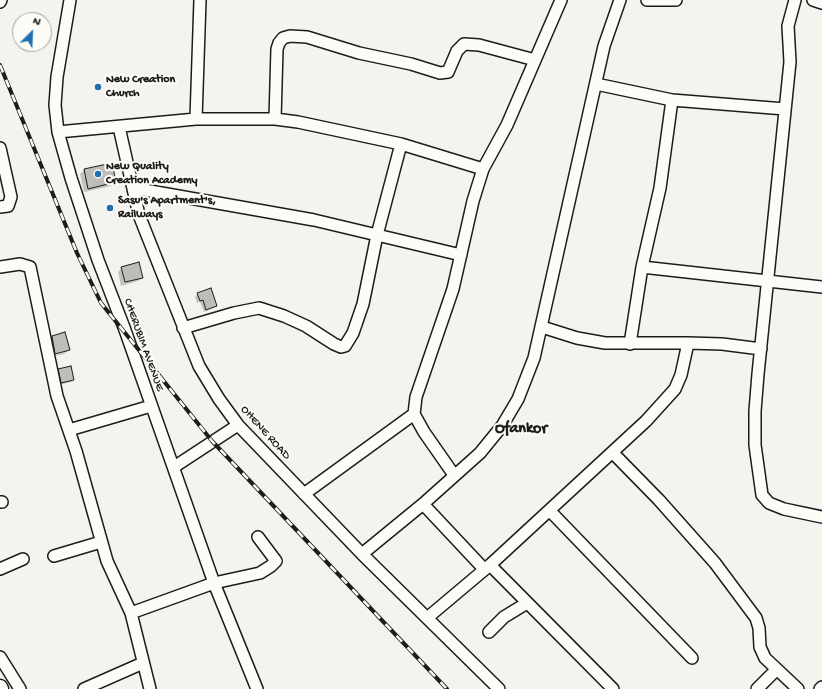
<!DOCTYPE html>
<style>
body{margin:0}
#map{position:relative;width:822px;height:689px;overflow:hidden;background:#f4f3ee;font-family:"Gochi Hand",sans-serif}
canvas{display:block}
.north{position:absolute;left:12px;top:12px;width:40px;height:40px;box-sizing:border-box;background:#fdfcf7;border:1px solid #a3a29f;border-radius:50%;rotate:24deg;font-size:11px;font-weight:700;line-height:16px;text-align:center;color:#1c1c1c}
.north::after{content:'';display:block;margin:auto;width:14px;height:18px;background:#1f6fb2;clip-path:polygon(50% 0,100% 100%,50% 72%,0 100%)}
</style>
<div id="map">
<canvas width="822" height="689"></canvas>
<div class="north">N</div>
</div>
<script>
const ctx = document.querySelector('canvas').getContext('2d');
ctx.lineJoin = 'round';
function fill(path, color) {
  ctx.fillStyle = color;
  ctx.fill(path, 'evenodd');
}
function poly(rows) {
  const path = new Path2D();
  for (const r of rows) {
    path.moveTo(r[0], r[1]);
    for (let i = 2; i < r.length; i += 2) path.lineTo(r[i], r[i + 1]);
  }
  return path;
}
function trace(path, color, width, dash) {
  ctx.strokeStyle = color;
  ctx.lineWidth = width;
  ctx.lineCap = dash ? 'butt' : 'round';
  ctx.setLineDash(dash || []);
  ctx.stroke(path);
}
function drawText(font, color, halo, rows, align = 'center') {
  ctx.font = font + ' "Gochi Hand",sans-serif';
  ctx.lineWidth = 4;
  ctx.setLineDash([]);
  ctx.textBaseline = 'middle';
  ctx.strokeStyle = halo;
  ctx.fillStyle = color;
  for (const [text, x, y, turn = 0] of rows) {
    ctx.save();
    ctx.translate(x, y);
    ctx.rotate((+turn || 0) * Math.PI / 180);
    ctx.textAlign = isNaN(turn) ? turn : align;
    if (halo) ctx.strokeText(text, 0, 0);
    ctx.fillText(text, 0, 0);
    ctx.restore();
  }
}
const shadow = poly([
 [84,170,115,182,111,186,84,192,80,174],
 [122,268,142,277,138,281,121,286,118,272],
 [198,294,216,306,204,312,200,302,197,303,195,297],
 [64,334,69,350,64,354,51,357,65,352,65,350,51,354,48,341,52,336],
 [59,370,73,379,71,382,59,385,56,372]
]);
const building = poly([
 [112,163,116,182,88,189,84,169,112,163],
 [139,262,143,278,125,282,121,267,139,262],
 [211,288,217,306,206,310,203,300,200,301,197,293,211,288],
 [65,332,70,350,55,354,52,336,65,332],
 [71,366,74,380,61,383,58,369,71,366]
]);
const minor = poly([
 [70,0,57,77,55,105,58,132,71,178,98,260,125,330,214,583,257,689],
 [647,0,676,0],
 [795,0,788,26,790,62,758,374,755,411,755,445,762,495,769,503,784,509,822,517],
 [813,0,822,3],
 [0,2,1,0],
 [596,84,672,100,785,109],
 [196,119,200,0],
 [275,119,277,49,279,43,283,38,290,36,307,37,359,53,411,64,440,73,448,72,457,51,464,44,479,45,535,60],
 [119,127,139,215,199,366,219,399,238,425,362,554,499,689],
 [58,132,196,119,275,119,298,122,401,144,483,169],
 [0,148,11,197,8,206,0,207],
 [133,188,314,220,461,255],
 [0,267,20,264,30,267,57,396,76,451,107,561,131,613,150,689],
 [642,267,822,287],
 [542,327,577,338,605,343,688,343,722,344,761,349],
 [183,328,234,313,259,308,284,316,306,326,334,344,341,347,345,346,353,333,363,304,377,235,401,144],
 [630,344,642,267,660,188,672,100],
 [69,430,151,406],
 [613,453,659,500,715,563,756,618,759,628,760,647,765,658,798,689],
 [174,467,238,425],
 [454,475,424,432,414,414,416,397,453,289,473,201,483,169,507,125,561,0],
 [304,494,414,414],
 [0,502,2,502],
 [423,504,484,569],
 [550,511,692,658],
 [362,554,423,504,480,453,502,426,518,399,534,358,604,46,620,0],
 [54,556,101,542],
 [490,565,613,689],
 [0,569,23,559],
 [131,613,214,583,260,573,271,566,276,561,258,537],
 [427,618,490,565,646,421,675,389,681,375,688,343],
 [489,632,504,617,527,603],
 [0,657,20,689],
 [84,689,143,663],
 [757,689,776,670],
 [820,689,822,687]
]);
const major = poly([
 [0,687,1,689]
]);
const rail = poly([
 [0,65,77,253,101,303,212,441,447,689]
]);
const markers = [
 [98,87,4,"#1f6fb2"],
 [98,174,4,"#1f6fb2"],
 [110,208,4,"#1f6fb2"]
];
const poiNames = [
 ["New Creation",106,80],
 ["Church",106,94],
 ["New Quality",106,167],
 ["Creation Academy",106,181],
 ["Sasu's Apartment's,",118,201],
 ["Railways",118,215]
];
const streetNames = [
 ["CHERUBIM AVENUE",143,345,70],
 ["OHENE ROAD",265,433,48]
];
const districtNames = [
 ["Ofankor",521,430]
];
fill(shadow, '#0003');
fill(building, '#bebdba');
trace(building, '#1c1c1c', 1);
trace(minor, '#1c1c1c', 14);
trace(major, '#1c1c1c', 17);
trace(minor, '#fdfcf7', 11);
trace(major, '#fdfcf7', 14);
trace(rail, '#1c1c1c', 4);
trace(rail, '#fdfcf7', 2.5, [8]);
for (const [x, y, r, color] of markers) {
  const dot = new Path2D();
  dot.arc(x, y, r, 0, 2 * Math.PI);
  ctx.fillStyle = color;
  ctx.fill(dot);
  trace(dot, '#fdfcf7', 1.5);
}
drawText('bold 12px', '#1c1c1c', '#fdfcf7', poiNames, 'left');
drawText('12px', '#1c1c1c', '#fdfcf7', streetNames);
drawText('bold 16px', '#1c1c1c', '#fdfcf7', districtNames);
</script>
